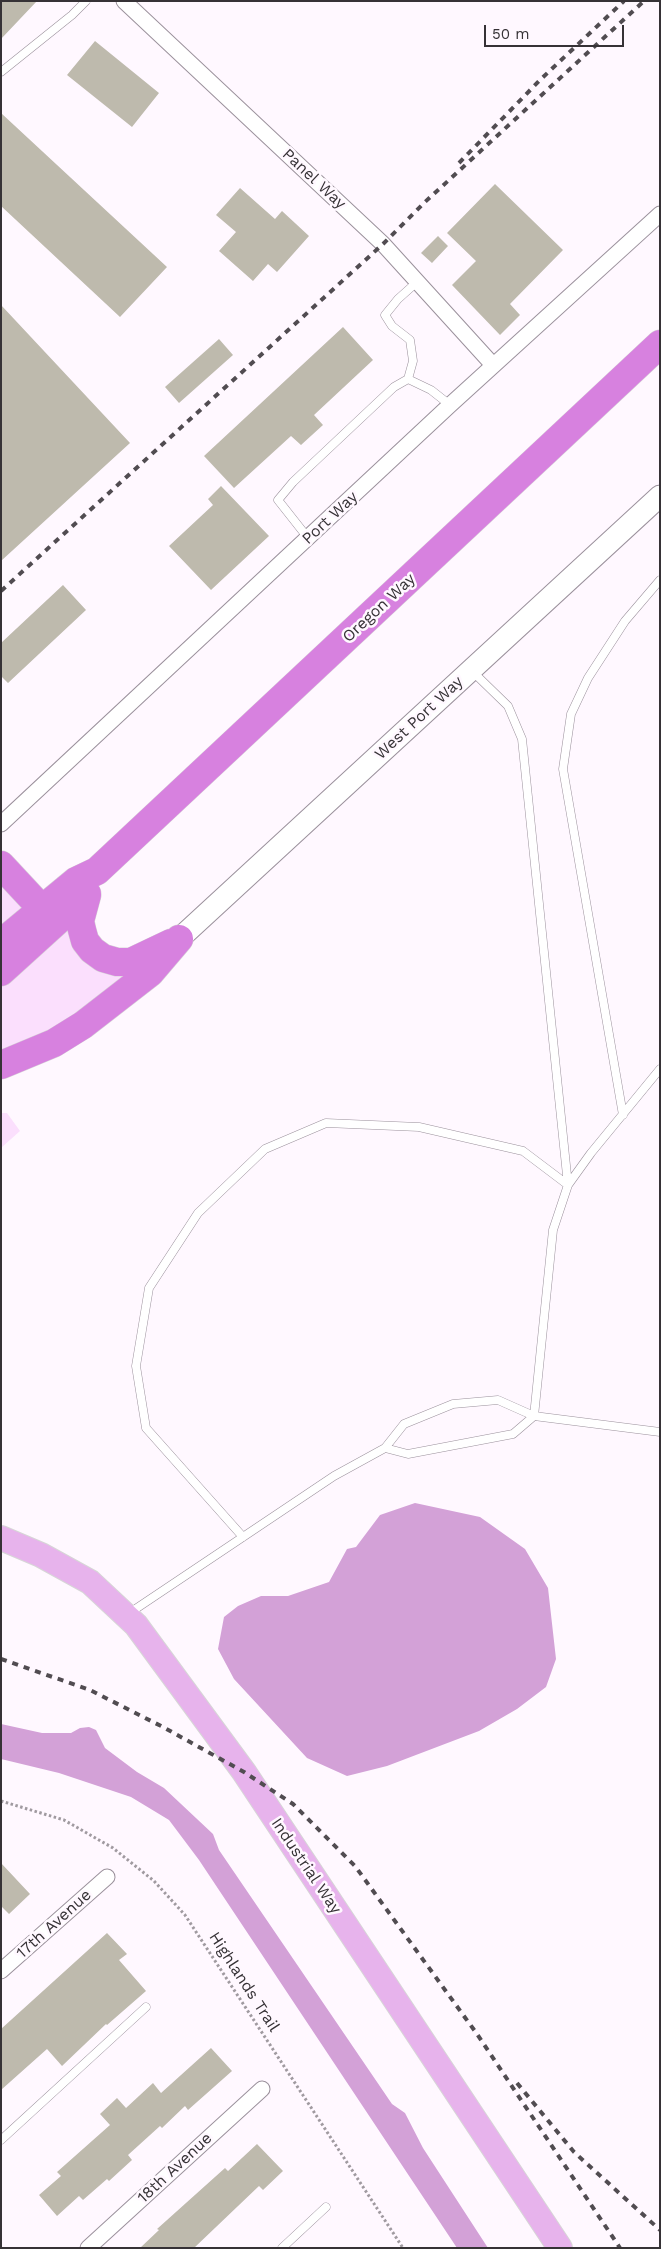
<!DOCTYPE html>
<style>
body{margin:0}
#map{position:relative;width:661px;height:2249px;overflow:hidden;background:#fff8ff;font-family:"Work Sans",sans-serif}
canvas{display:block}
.frame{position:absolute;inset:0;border:2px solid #363236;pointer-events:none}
.scale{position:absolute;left:484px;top:25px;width:140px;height:22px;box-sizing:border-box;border:2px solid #363236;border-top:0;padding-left:6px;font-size:15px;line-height:18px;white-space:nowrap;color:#363236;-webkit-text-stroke:4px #fff8ff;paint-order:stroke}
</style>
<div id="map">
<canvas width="661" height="2249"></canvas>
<div class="frame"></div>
<div class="scale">50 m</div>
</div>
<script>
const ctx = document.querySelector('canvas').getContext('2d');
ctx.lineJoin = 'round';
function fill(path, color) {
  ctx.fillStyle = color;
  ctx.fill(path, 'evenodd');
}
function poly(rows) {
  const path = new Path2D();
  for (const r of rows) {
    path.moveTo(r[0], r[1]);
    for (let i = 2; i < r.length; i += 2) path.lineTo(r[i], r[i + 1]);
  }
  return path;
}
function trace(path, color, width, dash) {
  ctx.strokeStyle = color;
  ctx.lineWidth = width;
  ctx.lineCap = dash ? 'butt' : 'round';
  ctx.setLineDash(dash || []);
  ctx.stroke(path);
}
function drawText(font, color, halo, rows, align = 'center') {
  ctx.font = font + ' "Work Sans",sans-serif';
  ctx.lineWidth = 5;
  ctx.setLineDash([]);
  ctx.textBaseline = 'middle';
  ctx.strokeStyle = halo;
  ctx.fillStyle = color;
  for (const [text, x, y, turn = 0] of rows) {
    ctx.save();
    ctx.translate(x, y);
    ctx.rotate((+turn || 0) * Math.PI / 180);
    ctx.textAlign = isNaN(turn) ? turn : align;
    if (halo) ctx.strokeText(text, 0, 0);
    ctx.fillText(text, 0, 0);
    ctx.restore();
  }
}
const green = poly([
 [1,865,42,909,1,943],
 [65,916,82,930,150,973,1,1065,1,972],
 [1,1113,7,1113,20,1131,1,1148]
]);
const water = poly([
 [415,1503,480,1517,525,1549,548,1588,556,1659,546,1687,517,1709,479,1731,387,1766,347,1776,307,1758,234,1679,218,1649,224,1617,238,1606,261,1596,288,1596,329,1582,347,1549,356,1547,380,1515],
 [1,1724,42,1733,71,1733,80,1728,89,1727,96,1730,105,1748,137,1772,164,1788,213,1834,219,1850,392,2104,405,2113,423,2148,488,2248,457,2248,199,1860,169,1820,131,1797,59,1773,1,1759]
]);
const building = poly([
 [1,1,37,1,1,39],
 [95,41,159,93,132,127,67,75],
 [1,113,167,267,120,317,1,206],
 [495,184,563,250,510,304,520,315,500,335,452,285,476,261,447,233],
 [240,188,275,219,282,211,309,236,277,272,268,264,253,281,219,251,236,232,216,215],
 [438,236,448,246,432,263,421,253],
 [1,305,130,443,1,561],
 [343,327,373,360,314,415,323,425,301,445,291,436,234,488,204,456],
 [219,339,233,355,179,403,165,387],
 [221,486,269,536,211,590,169,546,213,505,208,499],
 [63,585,86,610,8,683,1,676,1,643],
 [1,1863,30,1894,9,1914,1,1906],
 [107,1933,127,1954,119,1960,146,1991,107,2025,106,2024,62,2066,47,2049,1,2090,1,2029],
 [211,2048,232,2071,188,2110,185,2106,162,2128,160,2126,128,2155,132,2160,109,2181,107,2179,83,2200,79,2196,57,2216,39,2195,61,2176,57,2172,110,2125,100,2114,117,2098,126,2108,153,2083,161,2093],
 [257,2144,283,2171,263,2190,259,2186,194,2248,140,2248,159,2230,157,2229,225,2168,228,2171]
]);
const path = poly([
 [1,1801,64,1820,113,1848,154,1881,185,1915,403,2248]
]);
const lane = poly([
 [1,72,72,15,86,1],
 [408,379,413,361,410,340,392,326,385,315,398,299,417,282],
 [308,538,278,500,293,482,394,387,408,379,431,390,450,405],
 [473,672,508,706,522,739,568,1185],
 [623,1115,563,769,571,714,588,678,625,621,660,580],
 [385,1448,408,1454,513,1434,534,1416,553,1230,568,1185,591,1153,660,1069],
 [243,1537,146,1428,136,1366,149,1288,198,1213,265,1149,326,1123,419,1127,523,1151,568,1185],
 [128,1614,334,1476,385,1448,404,1424,453,1404,498,1400,534,1416,660,1432],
 [1,2140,146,2007],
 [282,2248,326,2207]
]);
const street = poly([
 [124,1,383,244,493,365],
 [1,824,450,405,660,214],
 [1,1971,107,1877],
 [88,2248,262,2089]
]);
const secondary = poly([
 [179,939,660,496]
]);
const primary = poly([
 [1,1538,41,1555,90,1582,136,1625,244,1772,560,2248]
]);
const highway = poly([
 [1,865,42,909],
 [87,895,80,921,82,930,85,941,92,950,103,958,117,962,131,962,171,943],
 [1,943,76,881,97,871,660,344],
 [1,972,87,894],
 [1,1065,54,1043,83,1025,150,973,179,939]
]);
const rail = poly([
 [459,163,541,79,624,1],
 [1,591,383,244,425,202,644,1],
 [1,1659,90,1690,163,1727,244,1772,293,1804,355,1866,477,2034,620,2248],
 [517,2083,574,2152,660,2230]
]);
const streetNames = [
 ["Panel Way",314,179,43],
 ["Port Way",330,518,-43],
 ["Oregon Way",379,608,-43],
 ["West Port Way",419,718,-43],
 ["Industrial Way",306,1866,56],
 ["17th Avenue",54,1924,-42],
 ["Highlands Trail",244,1982,57],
 ["18th Avenue",175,2168,-43]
];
fill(green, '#fbdffd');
fill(water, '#d3a1d7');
fill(building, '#bebaad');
trace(lane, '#9b919c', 9);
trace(street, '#9b919c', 17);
trace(secondary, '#9b919c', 23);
trace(primary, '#d7d6d7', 26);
trace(highway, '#d7d6d7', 29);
trace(path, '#a09aa0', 3, [2.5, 2.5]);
trace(lane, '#fff', 8);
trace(street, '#fff', 15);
trace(secondary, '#fff', 21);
trace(primary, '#e7b3ec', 24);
trace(highway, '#d781df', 28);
trace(rail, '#514c51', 4, [6, 6]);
drawText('16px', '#363236', '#fff8ff', streetNames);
</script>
